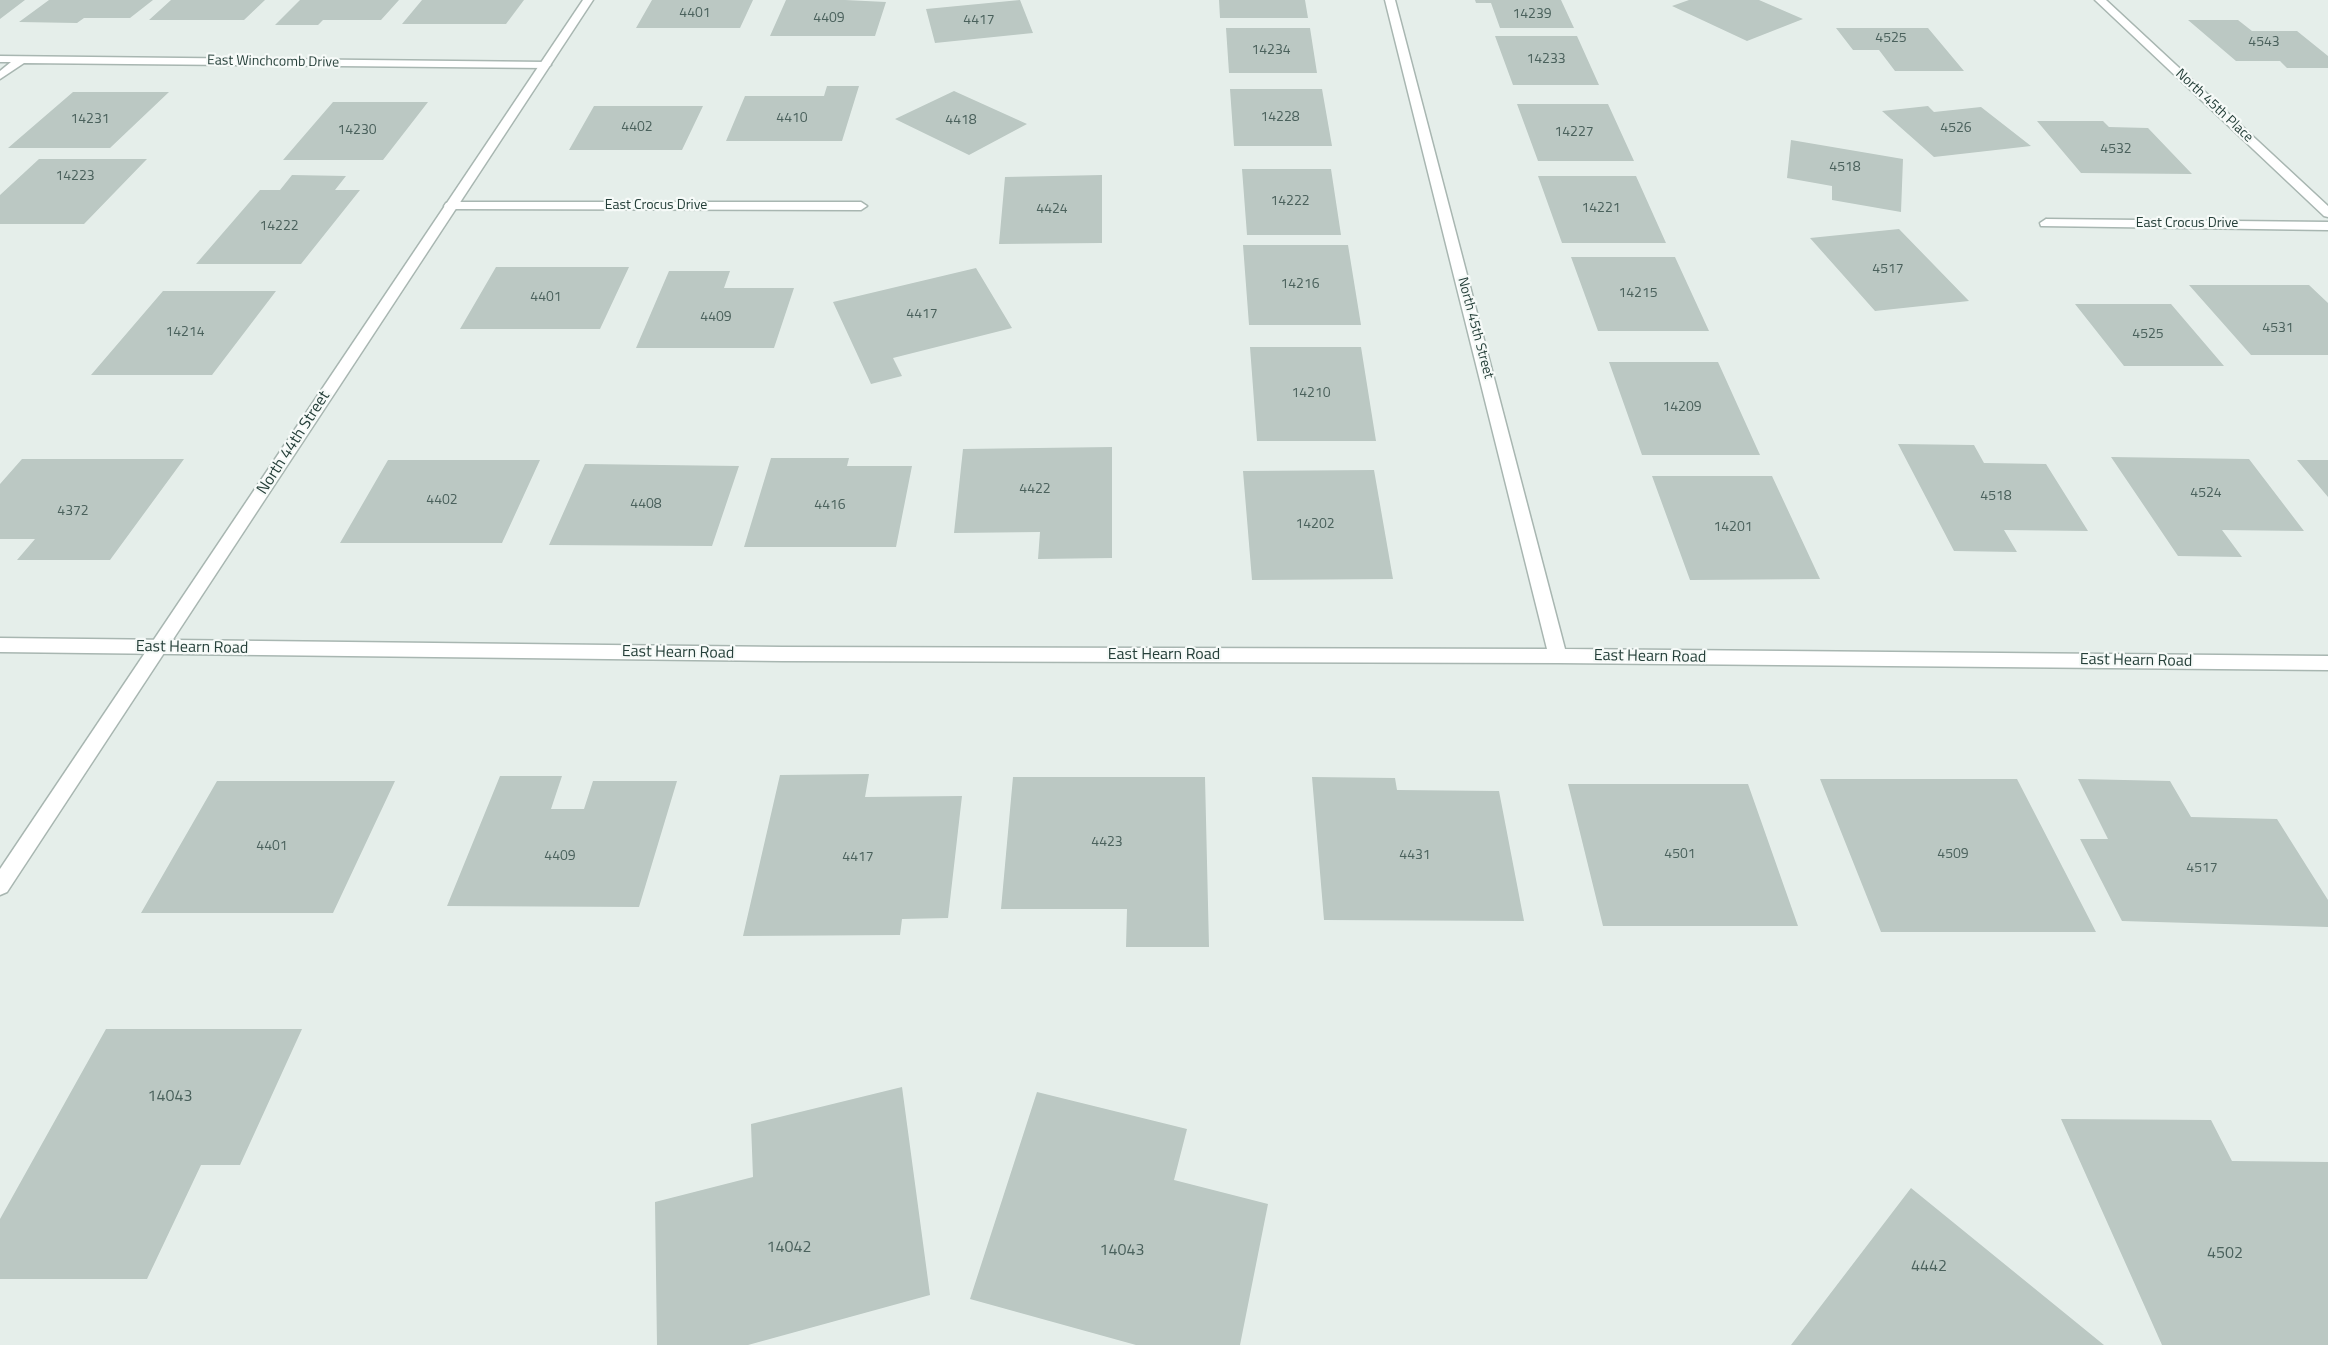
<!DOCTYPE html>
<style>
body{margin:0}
canvas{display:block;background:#e5eeea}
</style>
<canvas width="2328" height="1345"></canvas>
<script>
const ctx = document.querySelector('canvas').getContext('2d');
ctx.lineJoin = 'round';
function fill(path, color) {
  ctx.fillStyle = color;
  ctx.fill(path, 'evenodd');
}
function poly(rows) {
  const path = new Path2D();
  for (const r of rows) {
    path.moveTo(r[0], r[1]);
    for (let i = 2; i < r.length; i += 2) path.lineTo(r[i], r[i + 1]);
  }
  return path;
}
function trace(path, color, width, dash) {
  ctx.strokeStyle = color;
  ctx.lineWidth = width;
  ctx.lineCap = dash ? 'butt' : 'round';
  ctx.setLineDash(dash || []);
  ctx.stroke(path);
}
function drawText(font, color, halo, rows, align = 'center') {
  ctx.font = font + ' "Titillium Web",sans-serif';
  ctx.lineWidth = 4.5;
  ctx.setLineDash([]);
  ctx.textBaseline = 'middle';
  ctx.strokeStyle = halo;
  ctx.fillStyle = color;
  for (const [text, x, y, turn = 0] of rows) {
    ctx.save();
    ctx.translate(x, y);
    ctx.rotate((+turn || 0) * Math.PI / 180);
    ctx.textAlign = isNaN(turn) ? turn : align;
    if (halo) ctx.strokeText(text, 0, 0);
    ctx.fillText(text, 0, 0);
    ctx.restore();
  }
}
const building = poly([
 [0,0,25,0,0,19],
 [49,0,153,0,130,18,84,18,77,23,19,22],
 [171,0,265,0,244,20,149,20],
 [300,0,399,0,381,20,323,20,318,25,275,25],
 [422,0,524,0,506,24,402,24],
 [652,0,753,0,740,28,636,28],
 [786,0,845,0,886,2,875,36,770,36],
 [1020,0,1033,33,935,43,926,9],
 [1219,0,1305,0,1308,18,1220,18],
 [1475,0,1561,0,1574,28,1500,28,1491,3,1476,3],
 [1689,0,1759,0,1803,19,1747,41,1672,6],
 [2188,20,2238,20,2252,31,2297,31,2328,56,2328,68,2287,68,2280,61,2236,61],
 [1226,28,1310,28,1317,73,1229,73],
 [1836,28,1928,28,1964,71,1895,71,1879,50,1853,50],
 [1495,36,1577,36,1599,85,1513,85],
 [827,86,859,86,842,141,726,141,745,96,824,96],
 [1230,89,1322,89,1332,146,1234,146],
 [954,91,1027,124,969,155,895,119],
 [73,92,169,92,110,148,8,148],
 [333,102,428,102,383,160,283,160],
 [1517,104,1608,104,1634,161,1538,161],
 [594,106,703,106,682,150,569,150],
 [1928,106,1934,112,1981,107,2031,146,1934,157,1882,111],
 [2037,121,2103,121,2109,127,2148,128,2192,174,2081,173],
 [1791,140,1903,159,1901,212,1832,200,1832,186,1787,178],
 [39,159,147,159,84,224,0,224,0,195],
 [1242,169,1331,169,1341,235,1247,235],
 [292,175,346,176,335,190,360,190,301,264,196,264,260,190,280,190],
 [1102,175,1102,243,999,244,1005,177],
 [1538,176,1636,176,1666,243,1562,243],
 [1899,229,1969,301,1875,311,1810,238],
 [1243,245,1348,245,1361,325,1249,325],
 [1571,257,1675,257,1709,331,1598,331],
 [496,267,629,267,600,329,460,329],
 [976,268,1012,328,893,358,902,376,871,384,833,302],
 [669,271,730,271,724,288,794,288,774,348,636,348],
 [2189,285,2309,285,2328,303,2328,355,2251,355],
 [163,291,276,291,212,375,91,375],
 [2075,304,2171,304,2224,366,2124,366],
 [1250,347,1361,347,1376,441,1257,441],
 [1609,362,1718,362,1760,455,1642,455],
 [1898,444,1974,445,1984,463,2046,464,2088,531,2004,530,2017,552,1954,551],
 [1112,447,1112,558,1038,559,1040,532,954,533,963,449],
 [2111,457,2249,459,2304,531,2222,530,2242,557,2178,556],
 [771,458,849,458,847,466,912,466,896,547,744,547],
 [22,459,184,459,110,560,17,560,35,539,0,539,0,484],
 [388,460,540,460,502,543,340,543],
 [2297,460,2328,460,2328,497],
 [585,464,739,466,712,546,549,545],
 [1374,470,1393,579,1252,580,1243,471],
 [1652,476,1772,476,1820,579,1690,580],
 [869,774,865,797,962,796,948,918,902,919,900,935,743,936,780,775],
 [500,776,562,776,551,809,584,809,593,781,677,781,639,907,447,906],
 [1013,777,1205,777,1209,947,1126,947,1127,909,1001,909],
 [1312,777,1395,778,1397,790,1499,791,1524,921,1324,920],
 [1820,779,2017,779,2096,932,1881,932],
 [2078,779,2170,781,2191,817,2277,819,2328,900,2328,927,2122,921,2080,839,2108,839],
 [217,781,395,781,333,913,141,913],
 [1568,784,1748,784,1798,926,1603,926],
 [106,1029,302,1029,240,1165,201,1165,147,1279,0,1279,0,1219],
 [902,1087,930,1295,748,1345,657,1345,655,1202,753,1177,751,1124],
 [1037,1092,1187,1129,1174,1180,1268,1204,1240,1345,1136,1345,970,1299],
 [2061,1119,2211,1120,2232,1161,2328,1162,2328,1345,2162,1345],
 [1911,1188,2104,1345,1791,1345]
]);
const minor = poly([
 [1385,0,1395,0,1565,649,2328,656,2328,670,1558,663,782,661,0,652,0,638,782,647,1547,649,1385,0],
 [2095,0,2106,0,2328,206,2328,217,2324,216,2095,0],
 [0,56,546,62,551,65,546,68,24,63,0,79,0,71,11,62,0,62,0,56],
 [450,202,861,202,867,206,861,210,446,209,444,206,446,203,450,202],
 [2046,219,2328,222,2328,230,2041,226,2040,223,2046,219]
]);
const tertiary = poly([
 [583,0,593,0,7,892,0,895,0,869,583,0]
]);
const numberNames = [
 ["4401",695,14],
 ["14239",1532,15],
 ["4409",829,19],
 ["4417",979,21],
 ["4525",1891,39],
 ["4543",2264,43],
 ["14234",1271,51],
 ["14233",1546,60],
 ["14228",1280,118],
 ["4410",792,119],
 ["14231",90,120],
 ["4418",961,121],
 ["4402",637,128],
 ["4526",1956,129],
 ["14230",357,131],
 ["14227",1574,133],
 ["4532",2116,150],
 ["4518",1845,168],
 ["14223",75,177],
 ["14222",1290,202],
 ["14221",1601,209],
 ["4424",1052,210],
 ["14222",279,227],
 ["4517",1888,270],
 ["14216",1300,285],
 ["14215",1638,294],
 ["4401",546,298],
 ["4417",922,315],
 ["4409",716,318],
 ["4531",2278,329],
 ["14214",185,333],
 ["4525",2148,335],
 ["14210",1311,394],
 ["14209",1682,408],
 ["4422",1035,490],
 ["4524",2206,494],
 ["4518",1996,497],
 ["4402",442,501],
 ["4408",646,505],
 ["4416",830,506],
 ["4372",73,512],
 ["14202",1315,525],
 ["14201",1733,528],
 ["4423",1107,843],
 ["4401",272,847],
 ["4501",1680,855],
 ["4509",1953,855],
 ["4431",1415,856],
 ["4409",560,857],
 ["4417",858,858],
 ["4517",2202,869]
];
const farStreetnames = [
 ["East Winchcomb Drive",273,62,1],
 ["North 45th Place",2214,106,43],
 ["East Crocus Drive",656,206],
 ["East Crocus Drive",2187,224],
 ["North 45th Street",1475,328,75]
];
const streetNames = [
 ["North 44th Street",294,443,-57],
 ["East Hearn Road",192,648,1],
 ["East Hearn Road",678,653,1],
 ["East Hearn Road",1164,655],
 ["East Hearn Road",1650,657,1],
 ["East Hearn Road",2136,661,1]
];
const nearNumbernames = [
 ["14043",170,1097],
 ["14042",789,1248],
 ["14043",1122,1251],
 ["4502",2225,1254],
 ["4442",1929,1267]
];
fill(building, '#bbc8c3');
trace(minor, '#a8b6b1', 3);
trace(tertiary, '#a8b6b1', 3);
fill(minor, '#fff');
fill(tertiary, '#fff');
drawText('14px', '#4a615c', null, numberNames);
drawText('14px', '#253f39', '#f6faf8', farStreetnames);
drawText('16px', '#253f39', '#f6faf8', streetNames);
drawText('16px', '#4a615c', null, nearNumbernames);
</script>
